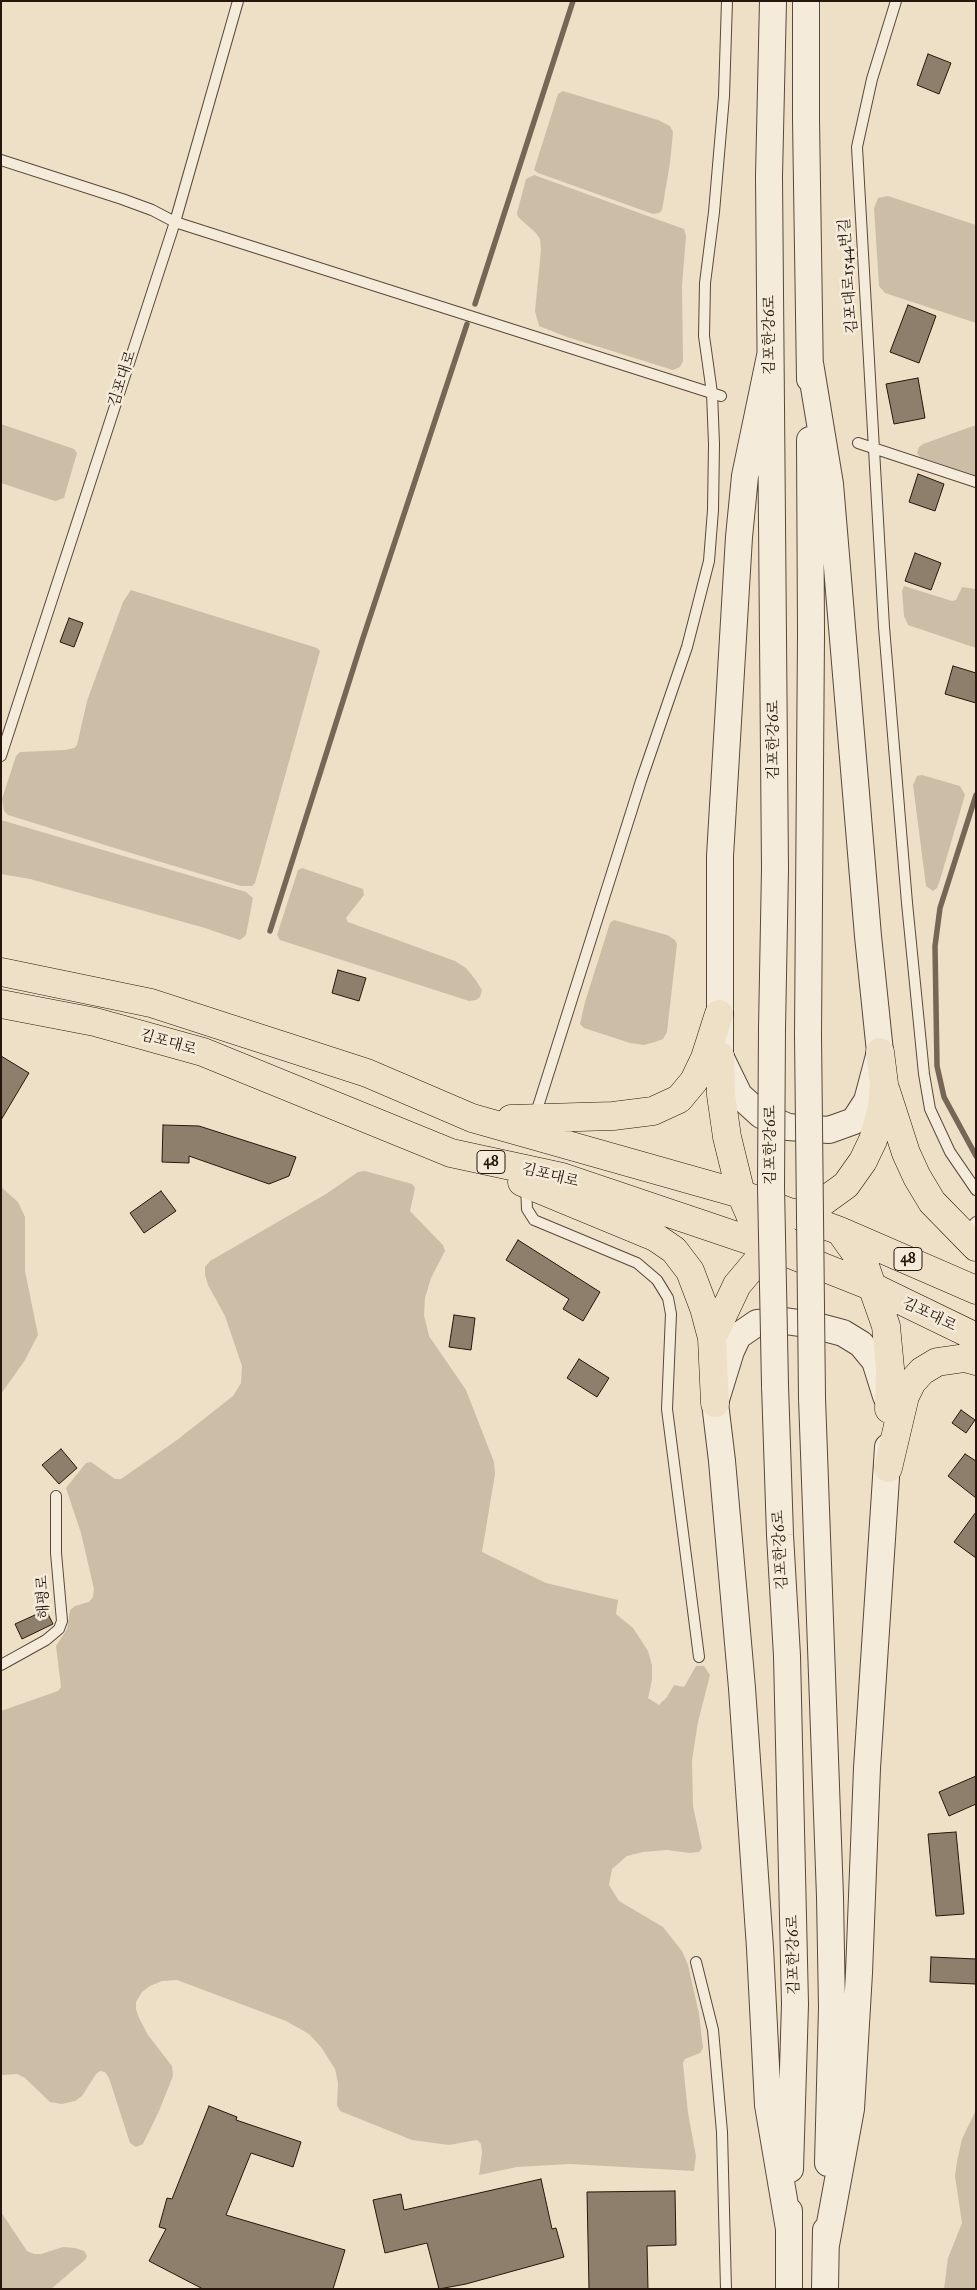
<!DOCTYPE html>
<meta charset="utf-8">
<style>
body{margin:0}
#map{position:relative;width:977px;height:2290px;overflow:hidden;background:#eee0c6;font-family:"IM FELL Great Primer",serif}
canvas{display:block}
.frame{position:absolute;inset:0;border:2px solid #26160b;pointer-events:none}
</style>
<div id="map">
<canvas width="977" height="2290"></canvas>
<div class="frame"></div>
</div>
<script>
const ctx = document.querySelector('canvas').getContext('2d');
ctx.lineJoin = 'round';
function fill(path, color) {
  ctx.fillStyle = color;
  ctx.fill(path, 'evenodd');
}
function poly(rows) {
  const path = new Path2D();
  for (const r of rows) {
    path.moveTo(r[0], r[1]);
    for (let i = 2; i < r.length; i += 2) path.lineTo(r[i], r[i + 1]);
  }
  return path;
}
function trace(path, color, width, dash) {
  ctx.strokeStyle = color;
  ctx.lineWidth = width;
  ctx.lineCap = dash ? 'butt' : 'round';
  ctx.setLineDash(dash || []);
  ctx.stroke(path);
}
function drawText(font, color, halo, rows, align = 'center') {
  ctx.font = font + ' "IM FELL Great Primer","Noto Serif KR",serif';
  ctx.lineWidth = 5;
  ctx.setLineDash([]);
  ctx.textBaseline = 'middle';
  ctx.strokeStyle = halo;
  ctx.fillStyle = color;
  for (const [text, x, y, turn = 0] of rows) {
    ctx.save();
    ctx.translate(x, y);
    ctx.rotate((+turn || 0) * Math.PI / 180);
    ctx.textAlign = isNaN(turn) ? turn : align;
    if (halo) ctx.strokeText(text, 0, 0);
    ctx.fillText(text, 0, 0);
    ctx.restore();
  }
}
const green = poly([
 [563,91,658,120,670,126,673,132,670,163,662,210,659,213,653,214,538,173,534,170,558,94],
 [534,175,684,229,686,236,682,286,683,361,680,367,673,370,567,337,539,326,535,311,541,250,540,239,536,233,518,217,517,213,526,179],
 [888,196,976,225,976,323,885,293,879,286,874,208,878,198],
 [1,424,74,449,77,453,64,498,55,501,1,483],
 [976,425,976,476,920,457,917,453,919,447,923,444],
 [904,586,952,601,956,600,962,587,976,589,976,648,908,625,904,616,902,591],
 [131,590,317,648,320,651,255,883,252,886,241,886,134,854,8,815,4,811,2,799,16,756,20,752,65,750,74,748,77,745,87,701,123,602],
 [922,775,960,786,965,795,940,880,937,888,933,891,926,886,913,785,917,776],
 [1,820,246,892,253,898,246,935,240,940,205,928,30,879,1,874],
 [302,868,363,889,364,895,346,918,348,922,455,961,466,968,475,979,482,990,480,997,476,1000,469,1001,280,940,277,935,298,870],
 [614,920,667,935,675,940,677,944,667,1032,663,1039,655,1042,644,1045,630,1043,584,1028,580,1024,585,1002,610,923],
 [365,1171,412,1184,415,1188,410,1211,443,1245,445,1251,431,1278,425,1298,424,1315,429,1336,466,1390,494,1462,495,1474,482,1552,546,1583,618,1600,616,1614,633,1628,648,1651,652,1665,652,1680,648,1698,659,1705,667,1697,674,1685,684,1687,696,1666,704,1666,710,1675,698,1722,692,1760,693,1806,702,1848,699,1852,690,1853,667,1850,643,1852,627,1856,612,1869,609,1885,619,1901,663,1927,682,1951,688,1965,699,2014,703,2048,700,2053,685,2059,683,2063,688,2113,696,2156,694,2171,570,2164,517,2167,479,2175,482,2153,481,2144,477,2140,449,2145,412,2140,340,2111,337,2105,338,2083,335,2069,321,2047,309,2034,286,2021,177,1980,162,1981,150,1986,142,1992,136,2002,136,2009,139,2018,148,2035,172,2066,173,2076,159,2111,143,2144,136,2147,130,2143,109,2078,105,2072,100,2071,96,2074,82,2096,75,2101,62,2104,50,2102,25,2078,17,2074,1,2075,1,1711,58,1691,61,1687,56,1646,67,1629,70,1610,75,1606,89,1602,93,1597,94,1589,81,1533,66,1488,86,1463,91,1462,115,1479,121,1479,177,1440,233,1396,241,1383,242,1366,225,1316,208,1285,205,1275,205,1267,210,1261,326,1194,358,1172],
 [1,1187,18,1202,25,1217,25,1271,38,1335,25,1360,1,1394],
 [976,2110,976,2289,944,2289,948,2258,962,2223,955,2176,957,2161,962,2139],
 [1,2212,27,2251,34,2254,41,2254,63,2247,75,2248,84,2251,87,2256,85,2260,51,2289,1,2289]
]);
const stream = poly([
 [475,304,573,1],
 [976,795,940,908,935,946,937,1066,944,1097,976,1156],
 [270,931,362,641,467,324]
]);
const building = poly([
 [928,54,951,63,939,94,917,85,928,54],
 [908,305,936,316,919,363,890,352,908,305],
 [918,378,925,418,894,424,886,384,918,378],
 [918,474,944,484,935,511,909,502,918,474],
 [915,553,941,563,931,590,905,581,915,553],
 [69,618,83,623,74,647,60,642,69,618],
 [953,666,976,673,976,703,945,694,953,666],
 [338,970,366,978,359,1001,332,993,338,970],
 [1,1056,29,1073,1,1120,1,1056],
 [163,1125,199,1126,296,1157,289,1176,269,1184,189,1156,189,1163,162,1162,163,1125],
 [161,1191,176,1211,144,1233,130,1213,161,1191],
 [518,1240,600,1292,583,1321,563,1309,569,1299,506,1260,518,1240],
 [454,1315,475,1318,471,1350,449,1347,454,1315],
 [579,1359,609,1378,597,1397,567,1378,579,1359],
 [961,1410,975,1420,966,1433,952,1423,961,1410],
 [61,1449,77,1468,59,1484,42,1465,61,1449],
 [965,1454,976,1461,976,1498,948,1476,965,1454],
 [976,1512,976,1558,954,1542,976,1512],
 [46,1610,53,1624,22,1639,15,1624,46,1610],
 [976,1776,976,1804,949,1816,939,1792,976,1776],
 [956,1832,964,1914,936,1916,928,1834,956,1832],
 [931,1957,976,1959,976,1984,930,1982,931,1957],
 [209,2106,237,2117,236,2120,301,2142,293,2167,251,2153,226,2215,345,2250,333,2289,203,2289,149,2261,166,2229,159,2227,167,2198,172,2199,209,2106],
 [541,2179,552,2229,556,2228,564,2257,466,2284,439,2289,427,2243,385,2253,373,2200,401,2194,404,2210,541,2179],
 [675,2191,676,2245,647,2246,648,2289,589,2289,587,2192,675,2191]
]);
const service = poly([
 [896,1,872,79,857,147,884,627,907,903,924,1074,930,1109,950,1152,976,1190],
 [1,160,122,199,152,210,175,222,721,396],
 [858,443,976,482],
 [1,756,175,222,238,1],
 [535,1116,641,781,687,647,709,561,713,510,714,444,712,393,704,336,705,283,714,212,724,96,727,1],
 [526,1185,527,1209,534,1220,637,1263,657,1280,668,1298,671,1314,667,1409,699,1657],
 [964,1234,976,1222],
 [1,1665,46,1640,59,1629,62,1621,56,1553,56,1496],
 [696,1962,713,2030,722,2132,726,2289]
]);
const tertiary = poly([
 [806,1,806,119,810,379],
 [770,356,745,476,739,537,720,856,720,1056,739,1095,761,1115,788,1127,829,1130,854,1121,867,1101,880,1052,868,936,830,484,810,363],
 [772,1028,775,869,769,176,773,1],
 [808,1035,811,634,810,440],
 [775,1385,780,1535,787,1656,795,2004,790,2169],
 [812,1398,830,1897,832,2007,828,2163],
 [789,2229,768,2105,760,1948,742,1688,722,1461,715,1403,731,1351,738,1336,757,1323,785,1321,813,1325,843,1333,861,1344,875,1361,886,1396],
 [826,2245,851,2109,859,1973,867,1768,888,1447],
 [789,2289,789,2211],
 [825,2289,826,2230]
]);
const primary = poly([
 [1,972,151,1003,367,1073,472,1118,741,1194,840,1231,976,1290],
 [1,1004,95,1022,203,1052,451,1153,562,1177,790,1254,873,1287,976,1337],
 [720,1056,721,1095,727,1137,741,1194,754,1224,773,1249],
 [886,1091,906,1153,917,1177,932,1202,976,1247],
 [511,1119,613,1116,653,1111,679,1099,694,1081,705,1058,719,1014],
 [522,1182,655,1237,674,1250,690,1271,704,1308,712,1338,715,1403],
 [788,1216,817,1206,846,1185,863,1161,873,1140,882,1108,884,1084,880,1052],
 [840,1231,865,1266,886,1326,890,1368,889,1409],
 [712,1338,737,1285,758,1260,787,1241],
 [888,1468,905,1396,912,1382,922,1371,937,1362,965,1358,976,1361]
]);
const tertiaryBridge = poly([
 [772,1028,771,1187,775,1385],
 [808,1035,812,1398]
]);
const shields = [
 [491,1162,28],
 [908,1259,28]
];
const shieldNames = [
 ["48",491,1162],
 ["48",908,1259]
];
const streetNames = [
 ["김포대로1544번길",849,276,-94],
 ["김포한강6로",770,335,-90],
 ["김포대로",123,379,-72],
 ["김포한강6로",774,740,-90],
 ["김포대로",168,1043,16],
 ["김포한강6로",771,1145,-90],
 ["김포대로",550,1176,14],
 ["김포대로",929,1315,26],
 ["김포한강6로",781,1550,-93],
 ["해평로",44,1597,-93],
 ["김포한강6로",794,1955,-91]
];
fill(green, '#ccbea6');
trace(stream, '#756655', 5.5);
fill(building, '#8e7f6c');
trace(building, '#26160b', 1);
trace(service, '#58483a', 12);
trace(tertiary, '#58483a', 28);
trace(primary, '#26160b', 29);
trace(service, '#f4ebda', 10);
trace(tertiary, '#f4ebda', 26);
trace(primary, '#eee0c6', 28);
trace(tertiaryBridge, '#58483a', 28, []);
trace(tertiaryBridge, '#f4ebda', 26);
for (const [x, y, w] of shields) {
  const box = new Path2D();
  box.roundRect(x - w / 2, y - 11.5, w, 23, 4);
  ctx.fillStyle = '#f4ebda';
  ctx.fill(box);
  trace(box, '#26160b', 1);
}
drawText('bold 14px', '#26160b', null, shieldNames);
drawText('15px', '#26160b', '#f4ebda', streetNames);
</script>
